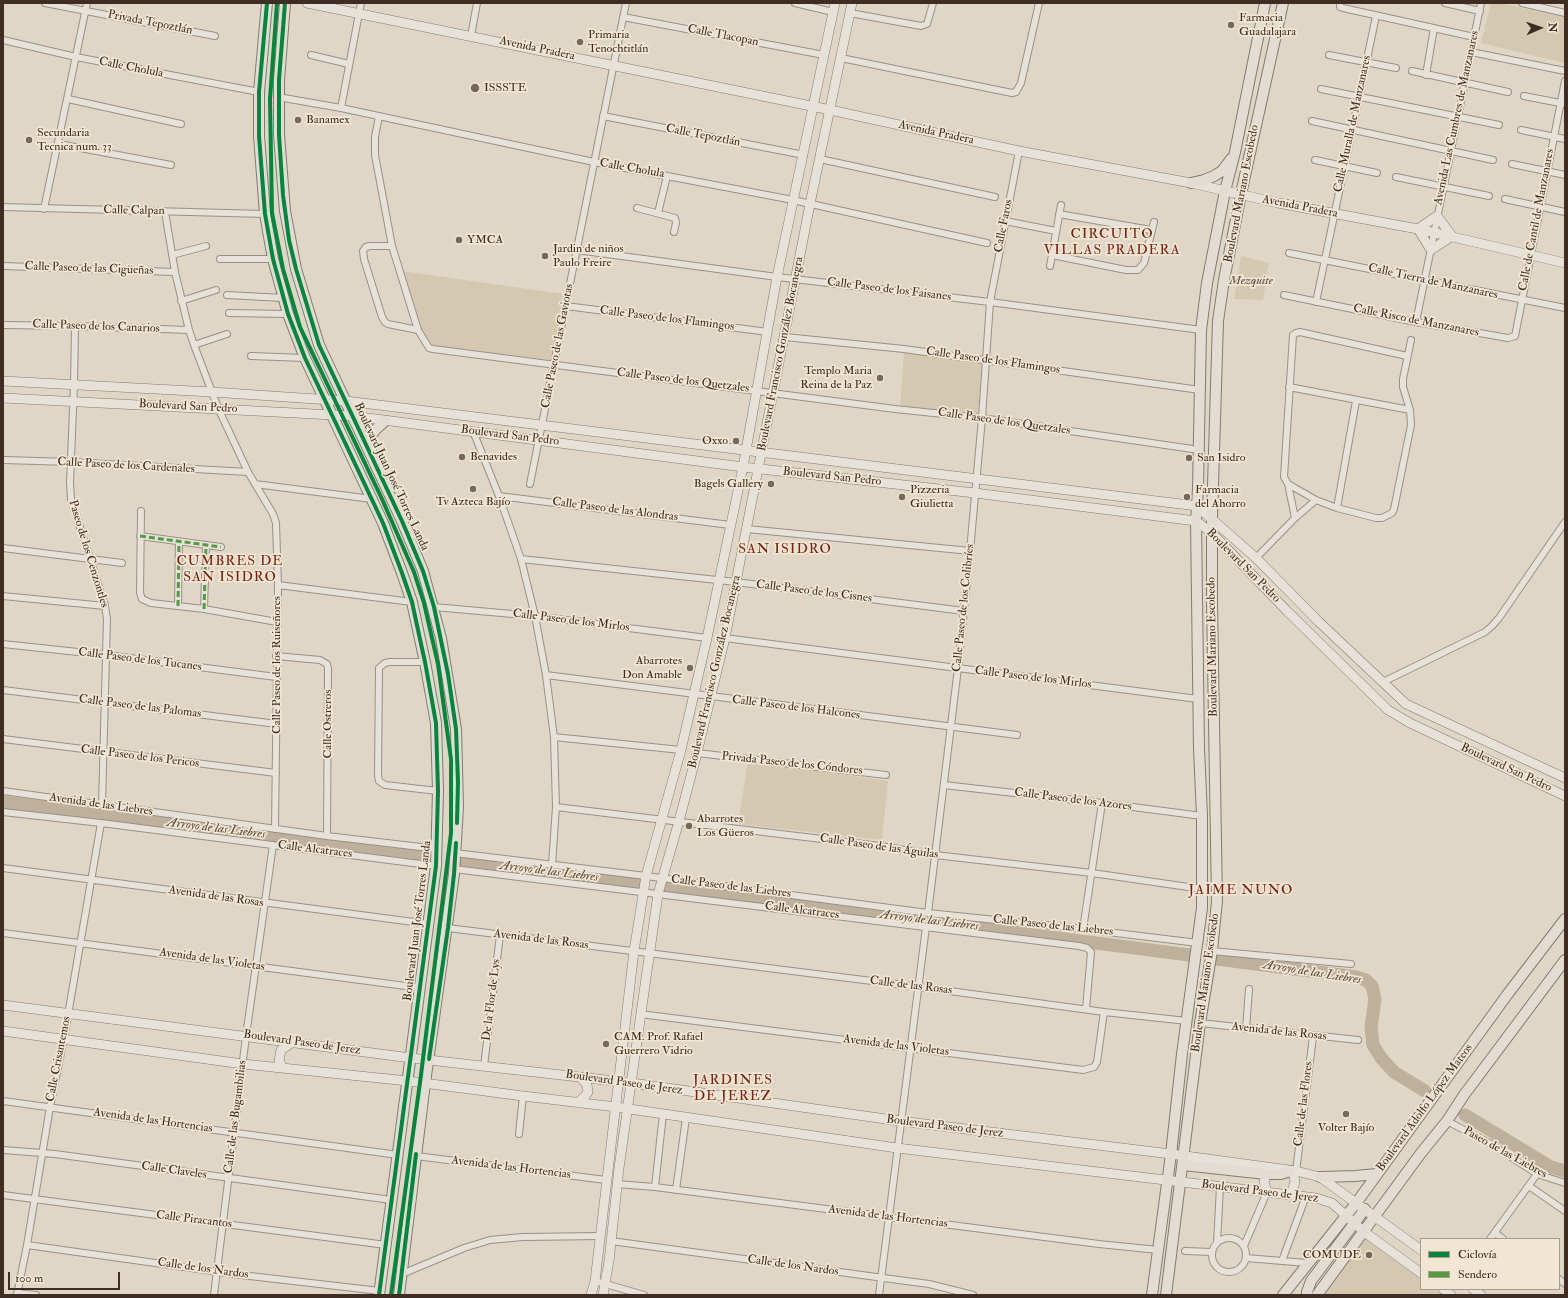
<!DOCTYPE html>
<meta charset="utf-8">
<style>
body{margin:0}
#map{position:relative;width:1568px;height:1298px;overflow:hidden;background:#dfd6c5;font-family:"IM FELL Double Pica",serif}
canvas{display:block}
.frame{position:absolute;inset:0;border:4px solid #3f2d24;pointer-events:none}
.legend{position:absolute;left:1420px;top:1238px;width:140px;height:52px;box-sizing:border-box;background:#f1e6d2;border:1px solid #aa9c8c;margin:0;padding:5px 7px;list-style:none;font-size:12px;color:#3f2d24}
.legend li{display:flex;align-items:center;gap:8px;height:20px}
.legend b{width:20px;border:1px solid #aa9c8c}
.north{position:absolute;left:1520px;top:8px;width:40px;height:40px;-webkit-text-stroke:3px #f1e6d2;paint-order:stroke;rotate:88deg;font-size:11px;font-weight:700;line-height:16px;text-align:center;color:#3f2d24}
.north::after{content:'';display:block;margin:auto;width:14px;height:18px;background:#3f2d24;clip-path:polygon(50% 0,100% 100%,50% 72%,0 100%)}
.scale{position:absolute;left:8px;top:1272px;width:112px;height:18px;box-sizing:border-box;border:2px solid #3f2d24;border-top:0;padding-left:5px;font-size:12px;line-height:14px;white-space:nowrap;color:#3f2d24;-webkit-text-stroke:3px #f1e6d2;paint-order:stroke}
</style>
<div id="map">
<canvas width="1568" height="1298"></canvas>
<div class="frame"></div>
<ul class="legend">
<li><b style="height:5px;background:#00873e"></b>Ciclovía</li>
<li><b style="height:5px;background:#539d40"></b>Sendero</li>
</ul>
<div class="north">N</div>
<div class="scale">100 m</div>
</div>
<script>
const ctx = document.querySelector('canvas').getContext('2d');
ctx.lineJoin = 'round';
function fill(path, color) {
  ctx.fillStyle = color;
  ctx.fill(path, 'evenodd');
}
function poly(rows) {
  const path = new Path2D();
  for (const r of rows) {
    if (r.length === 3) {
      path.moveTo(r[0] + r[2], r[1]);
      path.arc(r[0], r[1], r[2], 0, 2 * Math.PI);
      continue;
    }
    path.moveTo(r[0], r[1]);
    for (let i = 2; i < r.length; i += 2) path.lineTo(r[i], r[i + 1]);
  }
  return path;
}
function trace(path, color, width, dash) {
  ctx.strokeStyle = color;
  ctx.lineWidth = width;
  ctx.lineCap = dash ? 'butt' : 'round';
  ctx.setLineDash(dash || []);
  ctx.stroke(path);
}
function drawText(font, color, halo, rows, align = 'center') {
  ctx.font = font + ' "IM FELL Double Pica",serif';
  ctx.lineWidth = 3.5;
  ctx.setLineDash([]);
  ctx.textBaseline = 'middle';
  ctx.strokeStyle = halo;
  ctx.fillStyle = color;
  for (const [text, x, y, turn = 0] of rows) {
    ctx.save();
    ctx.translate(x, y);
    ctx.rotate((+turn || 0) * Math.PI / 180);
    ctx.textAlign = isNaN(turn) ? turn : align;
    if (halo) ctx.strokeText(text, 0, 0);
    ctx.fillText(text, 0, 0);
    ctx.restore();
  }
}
const green = poly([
 [1491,3,1499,3,1565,17,1565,63,1481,43],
 [1241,256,1269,263,1263,300,1234,299],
 [402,271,563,294,551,360,430,345,419,326],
 [904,352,982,363,978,414,900,408],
 [748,761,888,781,882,840,738,824],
 [1362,1233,1421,1276,1421,1289,1438,1289,1446,1295,1315,1295]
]);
const river = poly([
 [3,802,429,857],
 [462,861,636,883],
 [669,888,1189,955],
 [1217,959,1356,977,1366,980,1372,986,1375,999,1371,1027,1373,1045,1382,1059,1394,1072,1425,1091],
 [1465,1115,1551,1167,1565,1171]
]);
const street = poly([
 [45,3,215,36],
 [795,3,833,12],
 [1340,3,1340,7,1343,8,1474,37],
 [1445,3,1480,11],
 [1522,3,1565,13],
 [850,13,921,26,927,24,933,3],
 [623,17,824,55],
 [471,36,477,3],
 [3,40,76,57,259,92],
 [1471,52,1565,71],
 [311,55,349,64],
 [1329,55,1396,68],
 [841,58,1012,93,1016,92,1021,83,1039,3],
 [1412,71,1508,92],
 [1426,75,1434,28],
 [1321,89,1499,125],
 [1524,96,1565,104],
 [278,97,341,108,594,162,793,200,987,243],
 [68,99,181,124],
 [341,108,361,3],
 [379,116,375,137,375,155,392,246,418,330,429,348,433,349,895,409,982,418,1199,450],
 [603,116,804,155],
 [1312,121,1493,160],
 [1521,130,1565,139],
 [59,144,171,165],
 [820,159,995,197],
 [1315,160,1377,173],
 [1512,164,1565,175],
 [1396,177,1489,196],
 [1505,199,1565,212],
 [3,207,265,214],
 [637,208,675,218,676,223,674,232],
 [44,209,87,3],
 [165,212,175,272,189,330,194,345,218,408,248,472,273,514,276,523,278,585,275,829],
 [658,213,667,176],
 [1059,214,1151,230],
 [1005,221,1056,231],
 [392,246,370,246,366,247,363,251,364,259,382,317,385,322,388,324,418,330],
 [577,250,777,277,990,302,1201,330],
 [1289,253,1565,308],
 [172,255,206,246],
 [1052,255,1126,270,1138,270,1144,263,1154,222],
 [220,259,273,259],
 [3,266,175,272],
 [1050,266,1061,205],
 [227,295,283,298],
 [1284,295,1416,322,1508,338,1515,336,1565,81],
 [181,301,216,290],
 [1316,302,1376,16],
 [566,306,768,332],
 [229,313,288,314],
 [1416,322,1481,3],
 [3,325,75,326,189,330],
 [75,326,74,385,70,482,71,499,105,606,107,619,102,805],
 [785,337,904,349,1200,390],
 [194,345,227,334],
 [251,356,305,358],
 [1289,387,1410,410],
 [473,431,499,496,521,559,535,616,546,675,554,737,556,807,552,865],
 [3,460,71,462,248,472],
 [255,484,372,499],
 [530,484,626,3],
 [1288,484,1316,500,1337,508,1376,518,1382,518,1392,513,1394,509,1411,425,1410,410,1403,387,1403,379,1411,340],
 [499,496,730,525],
 [1337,508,1356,401],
 [141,511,140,593,142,599,151,603,204,609,277,622],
 [1295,518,1288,484,1284,477,1293,335,1296,333,1300,332,1407,356],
 [747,529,970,551],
 [140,536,221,547],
 [3,548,122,563],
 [1256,558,1295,518,1316,500],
 [521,559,736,582,964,611],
 [278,585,412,602],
 [3,596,105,606],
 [178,606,179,542],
 [434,607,535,616,707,638],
 [204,609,206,545],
 [725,638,1198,699],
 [3,644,106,655,276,677],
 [276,656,320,660,327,664,328,668,327,836],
 [425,662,390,662,385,663,379,668,378,776,379,781,385,785,438,791],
 [546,675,1017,735],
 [1383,682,1485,632,1492,626,1499,618,1565,522],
 [3,690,277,724],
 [554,737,681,750],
 [3,739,276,773],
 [697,753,886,775],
 [944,785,1102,803,1202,816],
 [3,791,327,836,438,849],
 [556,807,880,846,935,855,1092,873,1202,889],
 [3,812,101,823,436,866],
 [455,853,646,876,928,913,1083,929,1198,943],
 [3,868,429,924],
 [454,869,1079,946,1087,948,1091,952,1086,1009],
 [928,913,958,668,970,551,982,418,990,302,1019,151],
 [448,928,920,987,1104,1012,1187,1021],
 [1083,929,1102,803],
 [3,933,421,988],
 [1212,951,1351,964],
 [640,1014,1083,1070,1094,1067,1097,1062,1104,1012],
 [1200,1023,1358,1040],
 [1246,1029,1249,989],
 [484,1066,500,935],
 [3,1101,398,1155],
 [1447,1121,1491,1144,1537,1174,1565,1183],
 [519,1134,523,1096],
 [3,1150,55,1154,391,1200],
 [416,1156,606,1180],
 [1296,1171,1313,1037],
 [617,1184,655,1187,1099,1244,1158,1250],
 [1529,1186,1565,1211],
 [655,1187,663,1114],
 [676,1190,686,1118],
 [3,1195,386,1245],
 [1495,1233,1503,1239],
 [1229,1255,17],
 [1490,1239,1537,1174],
 [611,1241,906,1281,929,1284,973,1295],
 [1217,1243,1220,1187],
 [27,1245,241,1275,380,1291],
 [1244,1246,1267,1192],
 [1185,1251,1212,1252],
 [1246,1258,1307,1263],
 [1282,1261,1306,1196],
 [402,1274,464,1248,490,1240,523,1237,600,1236],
 [1559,1279,1565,1284],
 [595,1281,644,1295],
 [17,1293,36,1295],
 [17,1295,27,1245,50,1107,64,1038,101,823],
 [214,1295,246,1036,273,845],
 [879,1295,926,927]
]);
const secondary = poly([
 [307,3,821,108,1019,151,1191,183,1278,203,1418,229,1565,263],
 [1437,216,1452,236,1431,250,1418,229,1437,216],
 [3,381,212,392,346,401,1197,506,1256,558,1319,622,1406,704,1565,778],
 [3,398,353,416,743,467,975,493,1196,521,1212,533,1287,611,1388,710,1410,723,1565,796],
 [3,1005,411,1058,632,1083,900,1121,1171,1154,1296,1171,1320,1177,1421,1250],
 [3,1031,243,1064,408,1081,523,1096,616,1107,897,1148,1316,1198,1332,1203,1363,1231,1421,1273],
 [283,1068,279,1061,281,1050,293,1042],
 [578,1103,586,1095,588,1092,587,1085,580,1077],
 [1266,1174,1264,1182,1267,1192],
 [1291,1194,1295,1182,1293,1171],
 [1443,1289,1451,1295],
 [1473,1289,1481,1295],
 [591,1295,595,1281,634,951,646,876,681,750,707,638,743,467,777,277,835,3],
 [603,1295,609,1261,619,1168,658,894,679,821,697,753,725,638,810,204,852,3]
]);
const primary = poly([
 [267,3,259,92,259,136,265,214,273,259,288,314,305,358,383,523,402,573,412,602,418,630,425,662,436,723,438,791,436,866,379,1295],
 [285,3,279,80,279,135,285,211,296,269,319,345,402,521,423,571,441,638,456,729,458,807,454,874,425,1083,399,1295],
 [1191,183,1204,180,1214,176,1222,171,1231,159],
 [371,450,370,437,376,429,385,421],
 [1183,1165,1266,1174,1281,1174,1290,1171],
 [1320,1177,1355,1176,1377,1174],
 [1152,1295,1171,1154,1182,1054,1202,908,1202,816,1199,748,1196,521,1198,489,1201,330,1207,283,1225,191,1235,152,1265,3],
 [1166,1295,1200,1023,1212,951,1217,901,1212,602,1212,518,1218,321,1224,280,1241,194,1283,3],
 [1283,1295,1357,1202,1507,995,1565,919],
 [1307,1295,1307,1292,1311,1281,1365,1209],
 [1317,1295,1421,1153,1447,1121,1464,1095,1565,960]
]);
const quiet = poly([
 [140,536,221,547],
 [178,606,179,542],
 [204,609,206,545]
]);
const cycleway = poly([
 [267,3,259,92,259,136,265,214,273,259,288,314,305,358,383,523,402,573,412,602,418,630,425,662,436,723,438,791,436,866,379,1295],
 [277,3,270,99,272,213,283,269,300,327,382,499,414,572,424,603,438,664,451,759,451,833,421,1075,391,1295],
 [285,3,279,80,279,135,283,195,289,240,296,269,319,345,402,521,423,571,434,607,448,674,456,729,458,782,457,823],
 [429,1059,448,928,454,874,456,843],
 [399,1295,416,1154]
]);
const markers = [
 [1231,25,4,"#77685c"],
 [580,42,4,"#77685c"],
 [475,88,5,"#77685c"],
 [298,120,4,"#77685c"],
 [29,140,4,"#77685c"],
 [459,240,4,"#77685c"],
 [545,256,4,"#77685c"],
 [880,378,4,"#77685c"],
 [736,441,4,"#77685c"],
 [462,457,4,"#77685c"],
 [1189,458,4,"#77685c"],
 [771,484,4,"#77685c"],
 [473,489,4,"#77685c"],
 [902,497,4,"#77685c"],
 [1187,497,4,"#77685c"],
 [690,668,4,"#77685c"],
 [689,826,4,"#77685c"],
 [606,1044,4,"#77685c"],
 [1346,1114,4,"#77685c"],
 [1369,1255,4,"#77685c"]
];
const poiNames = [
 ["Farmacia",1239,18],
 ["Guadalajara",1239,32],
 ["Primaria",588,35],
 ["Tenochtitlán",588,49],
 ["ISSSTE",484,88],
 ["Banamex",306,120],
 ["Secundaria",37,133],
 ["Tecnica num. 33",37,147],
 ["YMCA",467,240],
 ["Jardin de niños",553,249],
 ["Paulo Freire",553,263],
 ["Templo Maria",872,371,"right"],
 ["Reina de la Paz",872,385,"right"],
 ["Oxxo",728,441,"right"],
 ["Benavides",470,457],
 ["San Isidro",1197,458],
 ["Bagels Gallery",763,484,"right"],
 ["Pizzeria",910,490],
 ["Giulietta",910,504],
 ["Farmacia",1195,490],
 ["del Ahorro",1195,504],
 ["Tv Azteca Bajío",473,502,"center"],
 ["Abarrotes",682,661,"right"],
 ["Don Amable",682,675,"right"],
 ["Abarrotes",697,819],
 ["Los Güeros",697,833],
 ["CAM. Prof. Rafael",614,1037],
 ["Guerrero Vidrio",614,1051],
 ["Volter Bajío",1346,1128,"center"],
 ["COMUDE",1361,1255,"right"]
];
const streetNames = [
 ["Privada Tepoztlán",150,23,11],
 ["Calle Tlacopan",723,36,11],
 ["Avenida Pradera",537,49,12],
 ["Calle Cholula",131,68,11],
 ["Avenida Las Cumbres de Manzanares",1457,118,-78],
 ["Calle Muralla de Manzanares",1353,124,-78],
 ["Avenida Pradera",936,133,12],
 ["Calle Tepoztlán",703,136,11],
 ["Calle Cholula",632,169,10],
 ["Boulevard Mariano Escobedo",1242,194,-79],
 ["Avenida Pradera",1300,207,11],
 ["Calle Calpan",134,211,1],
 ["Calle de Cantil de Manzanares",1537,220,-79],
 ["Calle Faros",1004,226,-79],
 ["Calle Paseo de las Cigüeñas",89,269,2],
 ["Calle Tierra de Manzanares",1433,282,12],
 ["Calle Paseo de los Faisanes",889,290,7],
 ["Calle Paseo de los Flamingos",667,319,7],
 ["Calle Risco de Manzanares",1416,321,11],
 ["Calle Paseo de los Canarios",96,327,2],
 ["Calle Paseo de las Gaviotas",558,346,-79],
 ["Boulevard Francisco González Bocanegra",781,354,-79],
 ["Calle Paseo de los Flamingos",993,361,8],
 ["Calle Paseo de los Quetzales",683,381,7],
 ["Boulevard San Pedro",188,407,3],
 ["Calle Paseo de los Quetzales",1004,422,8],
 ["Boulevard San Pedro",510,436,7],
 ["Calle Paseo de los Cardenales",126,466,3],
 ["Boulevard Juan José Torres Landa",391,477,65],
 ["Boulevard San Pedro",832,477,6],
 ["Calle Paseo de las Alondras",615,510,7],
 ["Paseo de los Cenzontles",88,554,73],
 ["Boulevard San Pedro",1243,566,45],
 ["Calle Paseo de los Cisnes",814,592,7],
 ["Calle Paseo de los Colibríes",964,608,-84],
 ["Calle Paseo de los Mirlos",571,621,7],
 ["Boulevard Mariano Escobedo",1213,647,-91],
 ["Calle Paseo de los Tucanes",140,660,7],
 ["Calle Paseo de los Ruiseñores",277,665,-90],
 ["Boulevard Francisco González Bocanegra",715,672,-77],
 ["Calle Paseo de los Mirlos",1033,678,7],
 ["Calle Paseo de las Palomas",140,707,7],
 ["Calle Paseo de los Halcones",796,708,7],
 ["Calle Ostreros",328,724,-90],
 ["Calle Paseo de los Pericos",140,757,7],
 ["Privada Paseo de los Cóndores",792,764,6],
 ["Boulevard San Pedro",1506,768,25],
 ["Calle Paseo de los Azores",1073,800,7],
 ["Avenida de las Liebres",101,805,8],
 ["Calle Paseo de las Águilas",879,847,8],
 ["Calle Alcatraces",315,850,7],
 ["Calle Paseo de las Liebres",731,887,7],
 ["Avenida de las Rosas",216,897,8],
 ["Calle Alcatraces",802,911,7],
 ["Boulevard Juan José Torres Landa",418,921,-83],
 ["Calle Paseo de las Liebres",1053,926,6],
 ["Avenida de las Rosas",541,940,7],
 ["Avenida de las Violetas",212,960,8],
 ["Boulevard Mariano Escobedo",1206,983,-82],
 ["Calle de las Rosas",911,986,7],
 ["De la Flor de Lys",492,1000,-83],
 ["Avenida de las Rosas",1279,1032,6],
 ["Boulevard Paseo de Jerez",302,1043,8],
 ["Avenida de las Violetas",896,1046,7],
 ["Calle Crisantemos",59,1059,-79],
 ["Boulevard Paseo de Jerez",624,1083,8],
 ["Calle de las Flores",1304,1104,-83],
 ["Boulevard Adolfo López Mateos",1425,1108,-54],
 ["Calle de las Bugambilias",236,1117,-83],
 ["Avenida de las Hortencias",153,1121,8],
 ["Boulevard Paseo de Jerez",945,1127,7],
 ["Paseo de las Liebres",1505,1153,29],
 ["Avenida de las Hortencias",511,1168,7],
 ["Calle Claveles",174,1171,8],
 ["Boulevard Paseo de Jerez",1260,1192,7],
 ["Avenida de las Hortencias",888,1217,7],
 ["Calle Piracantos",194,1220,7],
 ["Calle de los Nardos",793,1266,8],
 ["Calle de los Nardos",203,1269,8]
];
const parkNames = [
 ["Mezquite",1251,281]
];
const waterNames = [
 ["Arroyo de las Liebres",216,829,7],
 ["Arroyo de las Liebres",549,872,7],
 ["Arroyo de las Liebres",929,921,7],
 ["Arroyo de las Liebres",1312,973,9]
];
const quarterNames = [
 ["CIRCUITO",1112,235],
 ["VILLAS PRADERA",1112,251],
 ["SAN ISIDRO",785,550],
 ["CUMBRES DE",230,562],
 ["SAN ISIDRO",230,578],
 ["JAIME NUNO",1241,891],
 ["JARDINES",733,1081],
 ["DE JEREZ",733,1097]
];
fill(green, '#d5c8b1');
trace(river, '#beb09a', 13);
trace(street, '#999187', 8);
trace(secondary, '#827b71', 10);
trace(primary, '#827b71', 12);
trace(street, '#e6e1d9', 6);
trace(secondary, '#e6e1d9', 9);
trace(primary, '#e2dcd2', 10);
trace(quiet, '#539d40', 3, [6, 3]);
trace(cycleway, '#00873e', 4);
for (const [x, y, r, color] of markers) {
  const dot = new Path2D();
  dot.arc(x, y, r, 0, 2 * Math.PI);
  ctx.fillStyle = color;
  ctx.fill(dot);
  trace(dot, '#f1e6d2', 1.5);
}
drawText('12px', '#3f2d24', '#f1e6d2', poiNames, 'left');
drawText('12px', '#3f2d24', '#f1e6d2', streetNames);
drawText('italic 12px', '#5b4a3d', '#f1e6d2', parkNames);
drawText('italic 13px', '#5b4a3d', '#f1e6d2', waterNames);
ctx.letterSpacing = '1px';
drawText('14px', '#7a1f14', '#f1e6d2', quarterNames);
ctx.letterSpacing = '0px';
</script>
